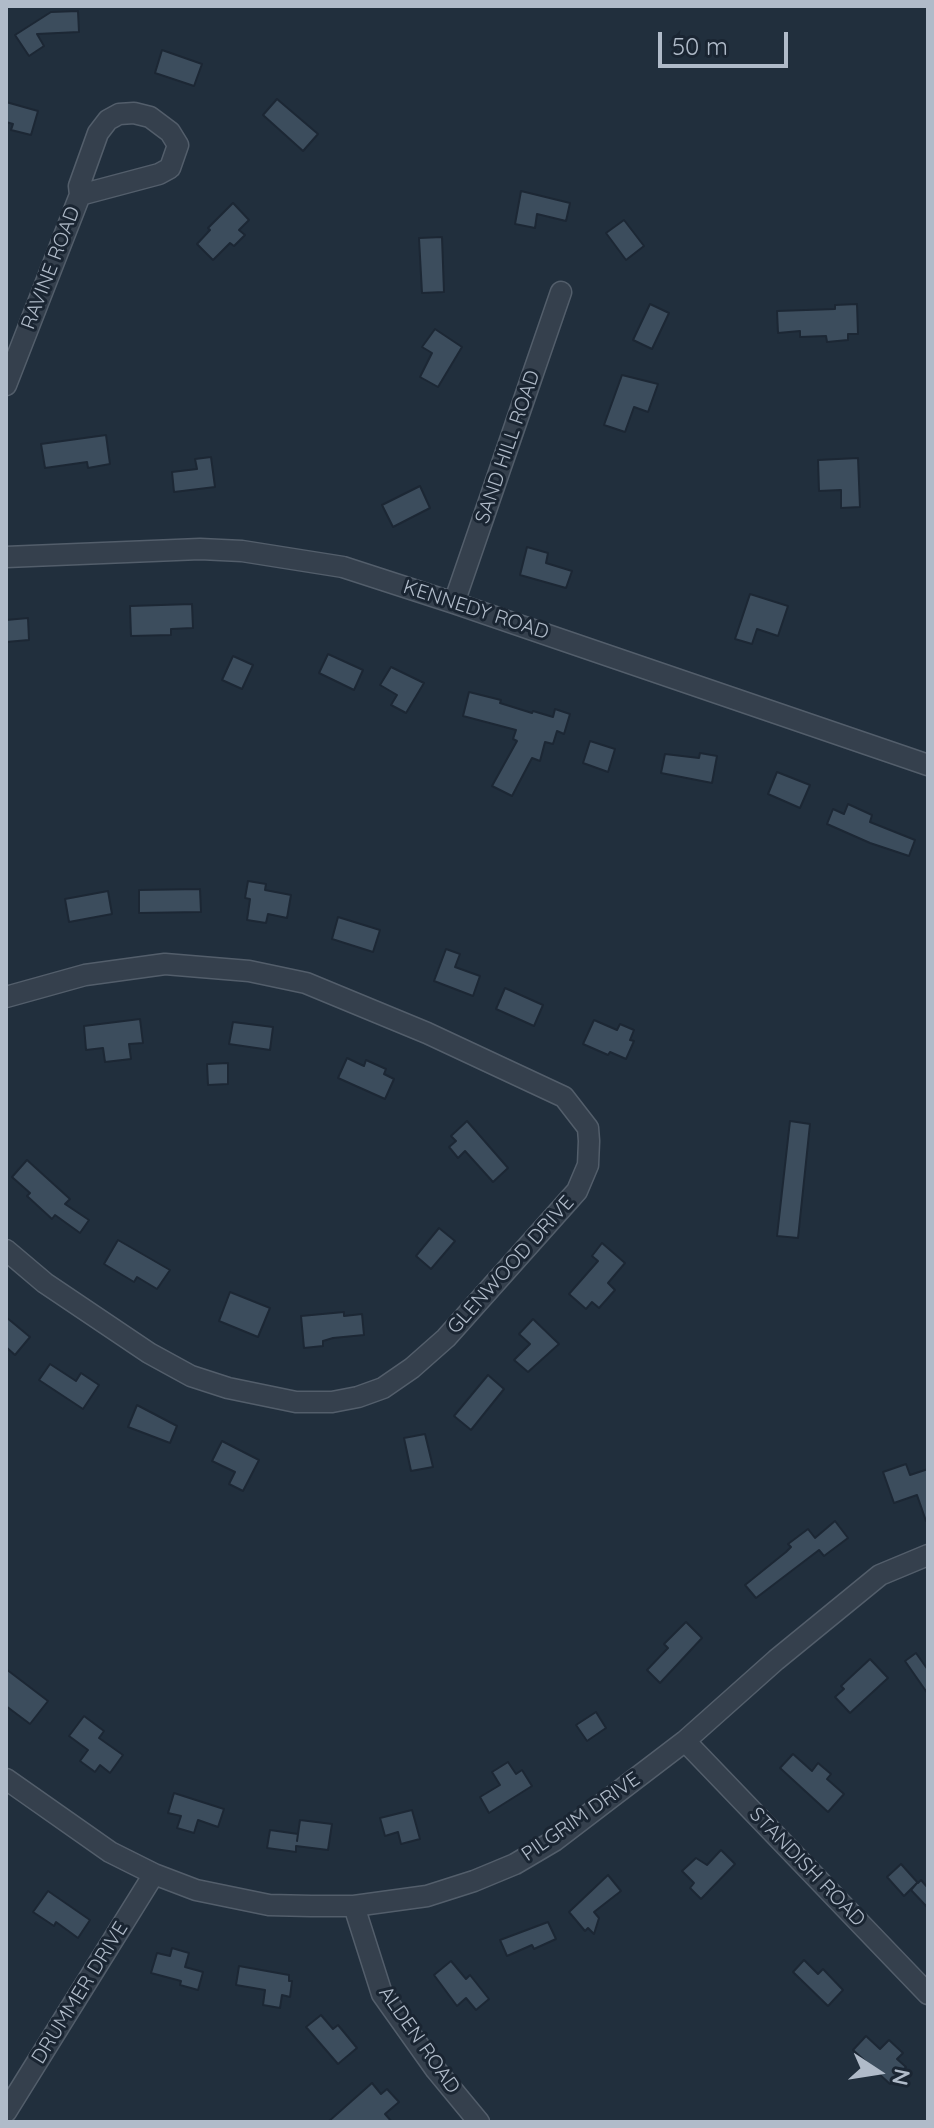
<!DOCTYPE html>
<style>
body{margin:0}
#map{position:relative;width:934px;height:2128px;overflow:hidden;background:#212f3d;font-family:Quicksand,sans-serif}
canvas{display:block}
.frame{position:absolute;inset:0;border:8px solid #b0bbc9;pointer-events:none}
.north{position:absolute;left:838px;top:2032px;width:80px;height:80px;-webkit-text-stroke:6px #1a2532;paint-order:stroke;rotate:102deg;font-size:22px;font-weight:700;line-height:32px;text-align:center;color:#b0bbc9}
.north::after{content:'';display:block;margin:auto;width:28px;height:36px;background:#b0bbc9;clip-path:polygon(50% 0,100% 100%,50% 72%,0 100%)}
.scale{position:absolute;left:658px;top:32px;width:130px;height:36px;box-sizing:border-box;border:4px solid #b0bbc9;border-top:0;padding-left:10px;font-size:24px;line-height:28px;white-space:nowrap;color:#b0bbc9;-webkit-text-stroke:6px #1a2532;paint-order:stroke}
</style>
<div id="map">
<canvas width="934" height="2128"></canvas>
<div class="frame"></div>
<div class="north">N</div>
<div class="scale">50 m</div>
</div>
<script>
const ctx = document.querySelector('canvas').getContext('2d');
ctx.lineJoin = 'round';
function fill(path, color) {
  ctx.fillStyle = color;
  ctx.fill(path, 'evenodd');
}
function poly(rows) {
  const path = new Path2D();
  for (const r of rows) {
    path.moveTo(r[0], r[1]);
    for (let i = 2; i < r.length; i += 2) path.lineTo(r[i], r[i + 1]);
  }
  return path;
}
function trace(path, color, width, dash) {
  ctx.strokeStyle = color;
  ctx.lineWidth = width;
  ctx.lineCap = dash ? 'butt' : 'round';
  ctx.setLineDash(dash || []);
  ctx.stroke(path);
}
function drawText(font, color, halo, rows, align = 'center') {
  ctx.font = font + ' Quicksand,sans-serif';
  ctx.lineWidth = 6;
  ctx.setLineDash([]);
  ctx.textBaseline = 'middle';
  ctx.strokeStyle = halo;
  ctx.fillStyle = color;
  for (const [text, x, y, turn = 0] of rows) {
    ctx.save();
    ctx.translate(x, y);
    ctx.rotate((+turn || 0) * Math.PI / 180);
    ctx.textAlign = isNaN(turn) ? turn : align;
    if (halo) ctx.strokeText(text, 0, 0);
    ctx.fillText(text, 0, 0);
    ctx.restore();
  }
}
const building = poly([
 [78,11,79,32,37,34,44,46,29,56,15,35,51,12,78,11],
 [162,50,202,64,194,86,155,73,162,50],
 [277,99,318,134,303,151,263,115,277,99],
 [6,102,38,111,31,135,11,130,13,124,6,122,6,102],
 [521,191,570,203,566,221,537,214,535,228,515,224,521,191],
 [233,203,249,220,239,230,245,235,234,246,230,243,213,260,197,244,210,230,208,228,233,203],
 [624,220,644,246,626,260,606,233,624,220],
 [442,237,444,292,422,293,419,238,442,237],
 [650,304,669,313,652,349,633,340,650,304],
 [857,304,858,334,848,334,848,340,827,342,826,336,800,337,800,331,778,333,777,311,835,309,835,305,857,304],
 [435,329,462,347,438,387,420,377,432,353,422,347,435,329],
 [622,375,658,384,648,412,634,407,625,432,604,425,622,375],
 [106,435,110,464,88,468,87,462,45,468,41,444,106,435],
 [211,457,215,487,174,492,172,472,197,469,195,459,211,457],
 [858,458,860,507,841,508,841,490,819,491,818,460,858,458],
 [420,486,430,508,393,527,382,505,420,486],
 [527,547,548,553,546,563,572,571,566,588,520,575,527,547],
 [750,594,788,606,778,636,757,629,752,644,735,639,750,594],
 [192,604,193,628,171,629,171,635,131,636,130,606,192,604],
 [28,618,29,640,6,642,6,620,28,618],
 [328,654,363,670,354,690,319,673,328,654],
 [233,656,253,665,242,689,222,680,233,656],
 [391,667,424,683,406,713,391,705,397,695,380,685,391,667],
 [469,692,501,700,500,703,532,713,533,711,553,717,555,709,570,714,564,734,557,731,553,744,545,742,540,761,532,758,512,796,492,786,517,741,513,739,516,730,463,716,469,692],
 [590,741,615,749,608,772,583,763,590,741],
 [700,753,717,756,712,783,661,773,665,754,699,758,700,753],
 [777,772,810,785,800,808,768,794,777,772],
 [848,804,872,815,870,822,915,840,909,856,870,843,827,824,833,809,844,814,848,804],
 [248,881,266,884,265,890,291,895,287,918,268,914,266,923,247,920,250,899,245,898,248,881],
 [200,889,201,912,139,913,139,890,200,889],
 [108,891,112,914,69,922,65,899,108,891],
 [338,917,380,930,373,952,332,939,338,917],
 [446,949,460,954,455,967,480,976,473,996,434,981,446,949],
 [505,988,543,1005,534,1026,496,1009,505,988],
 [140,1019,143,1043,129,1044,131,1059,105,1062,103,1048,86,1050,84,1026,140,1019],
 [594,1020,617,1030,620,1024,634,1030,630,1040,634,1041,626,1059,610,1052,608,1055,583,1044,594,1020],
 [233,1022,273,1027,270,1050,229,1044,233,1022],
 [347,1058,364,1066,366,1060,386,1069,384,1074,394,1079,385,1099,338,1078,347,1058],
 [228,1063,228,1084,208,1085,207,1064,228,1063],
 [467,1121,508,1168,493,1182,465,1151,458,1158,449,1147,456,1141,451,1136,467,1121],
 [790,1121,810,1124,798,1238,777,1236,790,1121],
 [27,1160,70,1199,65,1204,89,1220,80,1233,55,1215,52,1219,27,1196,30,1193,12,1177,27,1160],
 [439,1228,455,1241,431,1269,416,1256,439,1228],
 [118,1240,170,1270,157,1289,137,1277,134,1282,104,1264,118,1240],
 [602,1243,625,1263,608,1283,615,1290,599,1308,592,1302,586,1309,569,1294,598,1261,592,1256,602,1243],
 [230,1292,270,1308,258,1337,219,1321,230,1292],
 [344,1312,344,1316,362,1314,364,1335,333,1338,323,1341,323,1346,304,1348,301,1316,344,1312],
 [6,1317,30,1337,15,1355,6,1347,6,1317],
 [533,1319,559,1344,528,1372,514,1360,530,1344,519,1334,533,1319],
 [50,1364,76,1381,81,1373,99,1385,83,1409,39,1380,50,1364],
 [488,1375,504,1389,471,1430,454,1416,488,1375],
 [137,1405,177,1426,170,1443,128,1427,137,1405],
 [425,1434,433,1467,411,1471,404,1438,425,1434],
 [222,1441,259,1460,243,1491,229,1484,235,1472,212,1461,222,1441],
 [906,1464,910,1475,928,1469,928,1521,926,1521,917,1495,894,1503,883,1472,906,1464],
 [835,1521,848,1538,824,1556,819,1550,756,1598,745,1585,786,1552,791,1547,788,1544,808,1529,815,1538,835,1521],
 [686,1622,702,1638,660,1683,647,1670,668,1648,664,1644,686,1622],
 [916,1653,928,1670,928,1694,905,1661,916,1653],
 [870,1659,888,1678,850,1713,835,1697,844,1689,841,1686,870,1659],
 [6,1669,48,1701,30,1724,6,1706,6,1669],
 [596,1712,606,1728,587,1741,576,1725,596,1712],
 [84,1716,104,1731,99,1738,123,1755,110,1773,100,1765,95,1772,80,1761,88,1750,69,1736,84,1716],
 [793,1754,812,1771,818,1763,831,1774,827,1779,844,1794,828,1812,780,1768,793,1754],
 [508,1762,516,1774,522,1770,532,1786,489,1813,480,1797,500,1785,492,1772,508,1762],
 [174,1793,224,1809,218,1827,198,1820,194,1833,177,1828,181,1816,168,1813,174,1793],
 [412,1810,420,1839,401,1844,398,1832,385,1836,380,1818,412,1810],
 [300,1820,332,1824,328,1850,296,1846,296,1852,267,1848,270,1830,298,1834,297,1841,300,1820],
 [721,1850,735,1864,701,1899,690,1888,694,1883,682,1871,696,1858,707,1865,721,1850],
 [901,1864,918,1883,921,1880,928,1888,928,1908,911,1890,917,1883,904,1896,887,1877,901,1864],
 [608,1875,621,1891,594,1912,599,1918,594,1934,588,1928,585,1931,569,1912,608,1875],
 [48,1891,90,1920,78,1938,56,1922,54,1926,33,1912,48,1891],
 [548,1922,556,1939,534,1949,532,1945,507,1956,500,1940,548,1922],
 [172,1948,189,1953,185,1967,203,1972,198,1990,180,1985,181,1981,151,1973,157,1953,170,1956,172,1948],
 [804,1960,818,1974,823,1969,843,1990,828,2006,793,1972,804,1960],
 [451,1961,466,1979,470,1975,489,1999,476,2010,466,1998,457,2006,434,1975,451,1961],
 [239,1966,289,1975,289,1981,292,1981,290,1997,282,1995,280,2008,263,2005,265,1990,236,1985,239,1966],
 [321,2015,333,2029,338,2025,357,2048,338,2064,306,2027,321,2015],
 [866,2036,880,2049,889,2040,903,2053,897,2059,906,2067,890,2084,853,2050,866,2036],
 [372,2083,381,2094,387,2089,399,2102,385,2114,392,2122,328,2122,372,2083]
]);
const minor = poly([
 [6,385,80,195,79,186,98,133,108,120,119,114,134,113,150,117,170,132,178,145,170,168,159,174,80,195],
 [6,557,200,549,242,551,343,567,454,603,928,765],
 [454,603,561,292],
 [6,997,85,975,165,964,249,971,306,983,427,1033,564,1097,588,1128,589,1141,588,1165,577,1191,446,1338,412,1368,383,1388,358,1397,332,1402,296,1402,228,1388,191,1376,149,1353,45,1283,6,1250],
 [685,1741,928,1994],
 [6,1779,110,1852,154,1874,196,1890,269,1905,311,1906,354,1906,427,1896,474,1881,515,1864,554,1841,685,1741,776,1660,880,1575,928,1555],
 [354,1906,382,1994,436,2070,479,2122],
 [6,2112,154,1874]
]);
const streetNames = [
 ["RAVINE ROAD",51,268,-69],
 ["SAND HILL ROAD",508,447,-71],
 ["KENNEDY ROAD",476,610,18],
 ["GLENWOOD DRIVE",511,1265,-48],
 ["PILGRIM DRIVE",581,1817,-35],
 ["STANDISH ROAD",807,1867,46],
 ["DRUMMER DRIVE",80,1993,-58],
 ["ALDEN ROAD",419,2040,55]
];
fill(building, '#3c4d5d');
trace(building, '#1c2734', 2);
trace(minor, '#535e6b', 23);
trace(minor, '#35404d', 20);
drawText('20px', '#b0bbc9', '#1a2532', streetNames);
</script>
